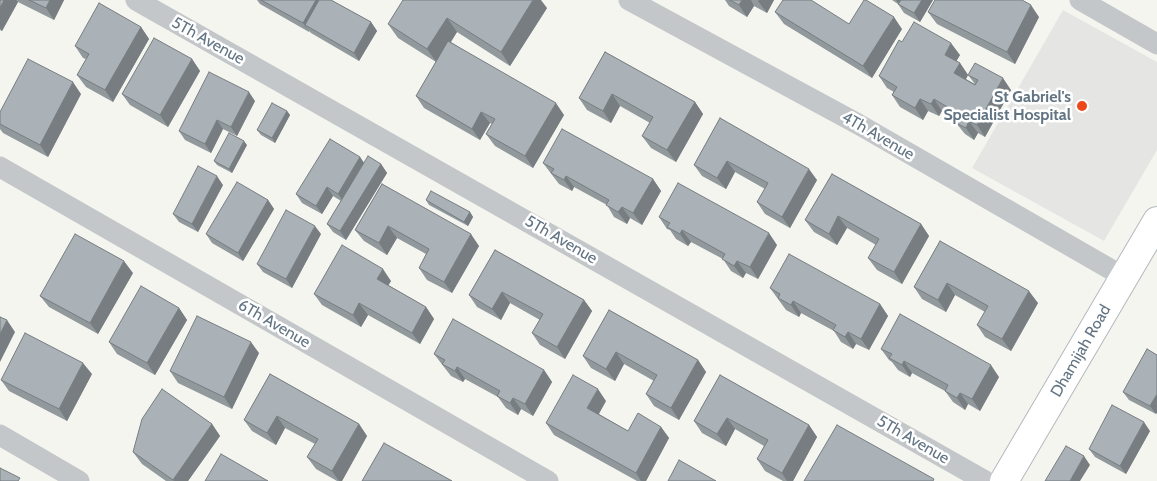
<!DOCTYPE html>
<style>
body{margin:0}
canvas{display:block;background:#f5f5f0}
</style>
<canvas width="1157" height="481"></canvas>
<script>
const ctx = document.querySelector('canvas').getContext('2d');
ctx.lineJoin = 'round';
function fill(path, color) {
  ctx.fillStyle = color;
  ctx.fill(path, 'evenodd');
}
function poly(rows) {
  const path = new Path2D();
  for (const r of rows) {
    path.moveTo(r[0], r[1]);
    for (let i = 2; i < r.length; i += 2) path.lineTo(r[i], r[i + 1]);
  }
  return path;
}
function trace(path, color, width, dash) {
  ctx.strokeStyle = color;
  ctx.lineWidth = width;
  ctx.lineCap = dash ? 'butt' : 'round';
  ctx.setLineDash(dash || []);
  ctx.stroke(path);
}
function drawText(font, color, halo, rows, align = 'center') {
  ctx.font = font + ' Cabin,sans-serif';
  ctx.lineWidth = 5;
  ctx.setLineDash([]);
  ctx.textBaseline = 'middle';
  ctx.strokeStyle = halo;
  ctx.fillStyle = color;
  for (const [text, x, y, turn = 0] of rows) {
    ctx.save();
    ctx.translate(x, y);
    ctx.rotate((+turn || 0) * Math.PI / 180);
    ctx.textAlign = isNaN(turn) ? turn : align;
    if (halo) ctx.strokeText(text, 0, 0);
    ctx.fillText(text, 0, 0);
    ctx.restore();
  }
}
const built = poly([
 [1063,10,1157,62,1157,150,1104,241,972,168]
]);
const minor = poly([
 [136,0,985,481],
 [629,0,858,124,1124,277],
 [1080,0,1157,44],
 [0,167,548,481],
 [0,435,79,481]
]);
const secondary = poly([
 [1004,481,1157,221]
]);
const wall = poly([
 [0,0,64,0,54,20,18,2,2,31,0,30],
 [257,0,331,0,371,22,377,31,359,61,311,33,309,31,309,32,260,4],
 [725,0,774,0,767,13,754,6,747,17,729,6],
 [892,0,933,0,920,22,904,13,898,4],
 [547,8,510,66,457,32,451,42,564,115,533,168,495,146,486,134,492,124,490,123,480,140,424,108,416,96,436,62,398,38,388,24],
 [775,12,849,24,902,29,872,78,784,24],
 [928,12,1039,17,1015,64,937,24],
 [141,27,149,39,113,102,86,87,77,75,86,59,83,58,75,46],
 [902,42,960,55,956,61,960,63,968,75,966,79,975,84,968,75,1011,90,985,137,978,133,974,140,965,134,956,123,958,120,942,111,939,116,928,111,923,120,900,107,892,95,894,92,887,88,879,76],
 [605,52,695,102,703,114,676,162,651,148,642,136,650,123,620,106,611,123,587,110,579,98],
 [192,59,200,71,168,127,130,105,122,94],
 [81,94,48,157,3,133,0,129,0,112],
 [255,101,237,136,223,129,211,153,185,140,179,131],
 [287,111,290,115,275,143,261,135,257,130],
 [720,118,817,180,790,228,765,214,757,202,765,189,735,172,726,189,702,176,694,165],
 [247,145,232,173,217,165,214,161],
 [360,157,364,163,381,164,387,173,346,240,333,232,327,224,341,201,333,196,322,214,302,203,296,194],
 [543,163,653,179,661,191,642,225,630,218,627,224,614,217,607,205,574,187,572,191,559,184],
 [832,174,921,224,929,236,902,284,877,270,868,258,876,245,847,228,837,245,814,232,805,220],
 [382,184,479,246,452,293,427,280,419,268,426,254,397,238,387,255,364,241,355,230],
 [223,185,198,232,179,222,173,214],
 [268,200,274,209,243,261,212,243,206,234],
 [426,200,470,212,473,217,468,226,429,205],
 [659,217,777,245,758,279,746,273,743,278,731,271,723,259,691,242,688,246,676,239,670,230,667,229],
 [321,234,292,288,263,272,257,264],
 [940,241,1038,303,1011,351,985,337,977,325,985,312,955,295,946,312,922,299,914,287],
 [495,250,584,300,592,311,565,359,540,345,532,333,540,320,510,303,501,320,477,307,469,295],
 [133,273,98,334,49,307,40,296],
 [391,281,388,285,426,307,434,319,420,344,368,315,361,327,322,305,314,294],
 [770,288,880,304,888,316,869,350,856,344,853,349,841,342,834,331,801,313,799,317,786,310],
 [179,308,187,320,155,375,117,354,109,342],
 [609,310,698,360,706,372,679,420,654,406,646,394,654,381,624,364,615,381,591,368,583,356],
 [881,349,999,377,980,411,968,404,965,410,953,402,945,391,912,373,910,377,898,370,892,362,889,360],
 [1147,349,1156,414,1129,400,1123,392],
 [259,353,232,409,178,383,170,371],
 [434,354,544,370,552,382,533,416,521,409,518,415,506,408,498,397,465,379,463,382,451,376],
 [92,374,67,421,9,391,1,380],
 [270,374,359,424,367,436,342,481,337,481,316,469,307,457,315,444,285,428,276,445,252,431,244,420],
 [720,375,809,425,817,437,793,481,783,481,765,471,757,459,764,446,735,429,726,446,702,433,694,421],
 [606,401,599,414,628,431,661,427,669,438,646,481,637,481,554,435,546,423],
 [212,424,220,436,188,481,166,481,142,464,133,452],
 [1150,431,1126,474,1095,457,1089,449]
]);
const shadedWall = poly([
 [4,0,16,0,18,2,2,31,0,28,0,8],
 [50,0,64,0,54,20,46,8],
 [316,0,325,0,305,25,309,32,303,23],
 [533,0,541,0,547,8,510,66,501,52],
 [742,0,751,0,754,6,747,17,739,5],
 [759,0,774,0,767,13,758,1],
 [896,0,901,0,899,4],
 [922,0,933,0,920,22,914,13],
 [1031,5,1039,17,1015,64,1007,52],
 [894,17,902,29,872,78,863,66],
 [447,18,457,32,437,63,427,49],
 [371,22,377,31,359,61,354,53],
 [141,27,149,39,113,102,105,90],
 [951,43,960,55,953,67,945,55],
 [192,59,200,71,168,127,160,115],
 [960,63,968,75,963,84,954,73],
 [1003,78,1011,90,985,137,977,125],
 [73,82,81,94,48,157,40,145],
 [249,92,255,101,237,136,231,127],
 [612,94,620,106,611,123,603,111],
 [920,99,928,111,923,120,915,108],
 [934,99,942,111,939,116,931,104],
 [695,102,703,114,676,162,667,150],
 [556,103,564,115,533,168,525,156],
 [287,111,290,115,275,143,272,138],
 [481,112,490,123,480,140,472,129],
 [217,120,223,129,211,153,205,144],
 [969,121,978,133,974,140,966,128],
 [244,141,247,145,232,173,229,169],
 [360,157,366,166,344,202,338,194],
 [727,161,735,172,726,189,717,178],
 [381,164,387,173,346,240,340,231],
 [809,169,817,180,790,228,782,217],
 [217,176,223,185,198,232,192,224],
 [566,176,574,187,572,191,564,180],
 [653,179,661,191,642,225,633,213],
 [327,187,333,196,322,214,316,206],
 [268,200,274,209,243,261,238,253],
 [622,207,630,218,627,224,618,212],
 [470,212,473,217,468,226,464,222],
 [838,216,847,228,837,245,829,234],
 [921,224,929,236,902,284,894,272],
 [315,226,321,234,292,288,286,279],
 [388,226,397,238,387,255,379,243],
 [682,230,691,242,688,246,680,234],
 [769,233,777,245,758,279,750,267],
 [471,234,479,246,452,293,444,282],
 [124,261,133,273,98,334,90,323],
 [737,261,746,273,743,278,734,266],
 [383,269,391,281,385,291,377,279],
 [947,283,955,295,946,312,938,300],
 [1029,291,1038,303,1011,351,1002,339],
 [502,292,510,303,501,320,492,309],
 [584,300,592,311,565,359,557,347],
 [793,301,801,313,799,317,791,305],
 [359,303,368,315,361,327,353,315],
 [880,304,888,316,869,350,861,339],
 [426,307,434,319,420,344,412,333],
 [179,308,187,320,155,375,147,363],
 [7,320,15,332,0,362,0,334],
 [848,332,856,344,853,349,845,337],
 [251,342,259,353,232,409,224,397],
 [616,352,624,364,615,381,606,369],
 [698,360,706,372,679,420,671,408],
 [904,361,912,373,910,377,902,365],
 [83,363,92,374,67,421,59,409],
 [991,365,999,377,980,411,972,399],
 [457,367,465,379,463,382,455,371],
 [544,370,552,382,533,416,525,404],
 [598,389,606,401,595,420,587,408],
 [960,393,968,404,965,410,957,398],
 [1157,394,1157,413,1156,414,1150,406],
 [513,398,521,409,518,415,510,403],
 [277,416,285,428,276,445,267,433],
 [727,418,735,429,726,446,717,434],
 [1144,422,1150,431,1126,474,1120,466],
 [212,424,220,436,188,481,174,481,173,480],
 [359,424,367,436,342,481,339,481,332,471],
 [809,425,817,437,793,481,787,481,782,473],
 [661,427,669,438,646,481,641,481,636,473],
 [1084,456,1090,465,1080,481,1070,481]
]);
const building = poly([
 [0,0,4,0,0,8,0,0],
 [29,0,50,0,46,8,29,0],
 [261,0,316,0,303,23,261,0],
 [319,0,331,0,371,22,354,53,305,25,319,0],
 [403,0,533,0,501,52,447,18,427,49,388,24,403,0],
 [730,0,742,0,739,5,730,0],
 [783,0,811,0,849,24,864,0,866,0,894,17,863,66,775,12,783,0],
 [901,0,922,0,914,13,898,4,901,0],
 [935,0,1022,0,1031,5,1007,52,928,12,935,0],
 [99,3,141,27,105,90,77,75,89,54,75,46,99,3],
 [914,22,951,43,945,55,960,63,954,73,975,85,978,80,968,75,975,63,1003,78,977,125,969,121,966,128,956,123,961,115,934,99,931,104,920,99,915,108,892,95,897,87,879,76,899,40,902,42,914,22],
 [154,38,192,59,160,115,122,94,154,38],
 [448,41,556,103,525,156,486,134,495,119,481,112,472,129,416,96,448,41],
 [605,52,695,102,667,150,642,136,653,117,612,94,603,111,579,98,605,52],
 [28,59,73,82,40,145,0,124,0,112,28,59],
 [209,72,249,92,231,127,217,120,205,144,179,131,209,72],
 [272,103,287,111,272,138,257,130,272,103],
 [720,118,809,169,782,217,757,202,768,183,727,161,717,178,694,165,720,118],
 [562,129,653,179,633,213,622,207,618,212,606,205,609,200,566,176,564,180,551,173,554,169,543,163,562,129],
 [229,133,244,141,229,169,214,161,229,133],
 [330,139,360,157,338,194,327,187,316,206,296,194,330,139],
 [368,156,381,164,340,231,327,224,368,156],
 [198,166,217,176,192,224,173,214,198,166],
 [832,174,921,224,894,272,868,258,879,239,838,216,829,234,805,220,832,174],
 [237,182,268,200,238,253,206,234,237,182],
 [678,183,769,233,750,267,737,261,734,266,722,259,725,254,682,230,680,234,667,227,670,223,659,217,678,183],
 [382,184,471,234,444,282,419,268,429,249,388,226,379,243,355,230,382,184],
 [431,191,470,212,464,222,426,200,431,191],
 [286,210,315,226,286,279,257,264,286,210],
 [75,234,124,261,90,323,40,296,75,234],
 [940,241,1029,291,1002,339,977,325,988,306,947,283,938,300,914,287,940,241],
 [342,245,383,269,377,279,426,307,412,333,359,303,353,315,314,294,342,245],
 [495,250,584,300,557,347,532,333,543,314,502,292,492,309,469,295,495,250],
 [789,254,880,304,861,339,848,332,845,337,833,330,836,325,793,301,791,305,778,298,780,294,770,288,789,254],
 [141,286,179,308,147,363,109,342,141,286],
 [609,310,698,360,671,408,646,394,657,375,616,352,606,369,583,356,609,310],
 [900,314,991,365,972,399,960,393,957,398,945,391,948,385,904,361,902,365,889,358,892,354,881,349,900,314],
 [197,316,251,342,224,397,170,371,197,316],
 [0,317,7,320,0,334,0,317],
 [453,319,544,370,525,404,513,398,510,403,497,396,500,391,457,367,455,371,442,364,445,360,434,354,453,319],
 [25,333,83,363,59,409,1,380,25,333],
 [1147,349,1157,355,1157,394,1150,406,1123,392,1147,349],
 [270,374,359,424,332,471,307,457,318,439,277,416,267,433,244,420,270,374],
 [573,375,598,389,587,408,628,431,638,413,661,427,636,473,546,423,573,375],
 [720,375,809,425,782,473,757,459,768,440,727,418,717,434,694,421,720,375],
 [162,389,212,424,173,480,133,452,142,419,162,389],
 [1112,405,1144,422,1120,466,1089,449,1112,405],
 [837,425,934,479,933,481,804,481,837,425],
 [384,443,452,481,362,481,384,443],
 [1066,446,1084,456,1070,481,1045,481,1066,446],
 [221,454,268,481,205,481,221,454],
 [679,460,716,481,668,481,679,460],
 [0,468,20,478,18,481,0,481,0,468]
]);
const markers = [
 [1082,106,6,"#eb4919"]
];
const streetNames = [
 ["5Th Avenue",208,41,29],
 ["4Th Avenue",878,136,30],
 ["5Th Avenue",561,240,30],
 ["6Th Avenue",274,324,30],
 ["Dhamijah Road",1081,351,-60],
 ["5Th Avenue",913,440,30]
];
const poiNames = [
 ["St Gabriel's",1071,97],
 ["Specialist Hospital",1071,115]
];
fill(built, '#e5e6e4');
trace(secondary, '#b3b9bd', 30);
trace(minor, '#c4c7ca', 21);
trace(secondary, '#fff', 28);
fill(wall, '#92999d');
fill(shadedWall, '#777d80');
fill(building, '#aab2b7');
trace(building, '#777d80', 1);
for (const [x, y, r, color] of markers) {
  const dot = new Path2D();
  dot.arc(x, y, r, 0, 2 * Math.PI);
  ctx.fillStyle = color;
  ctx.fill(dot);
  trace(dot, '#fff', 2);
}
drawText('16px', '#627483', '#fff', streetNames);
drawText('bold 16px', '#627483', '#fff', poiNames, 'right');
</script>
